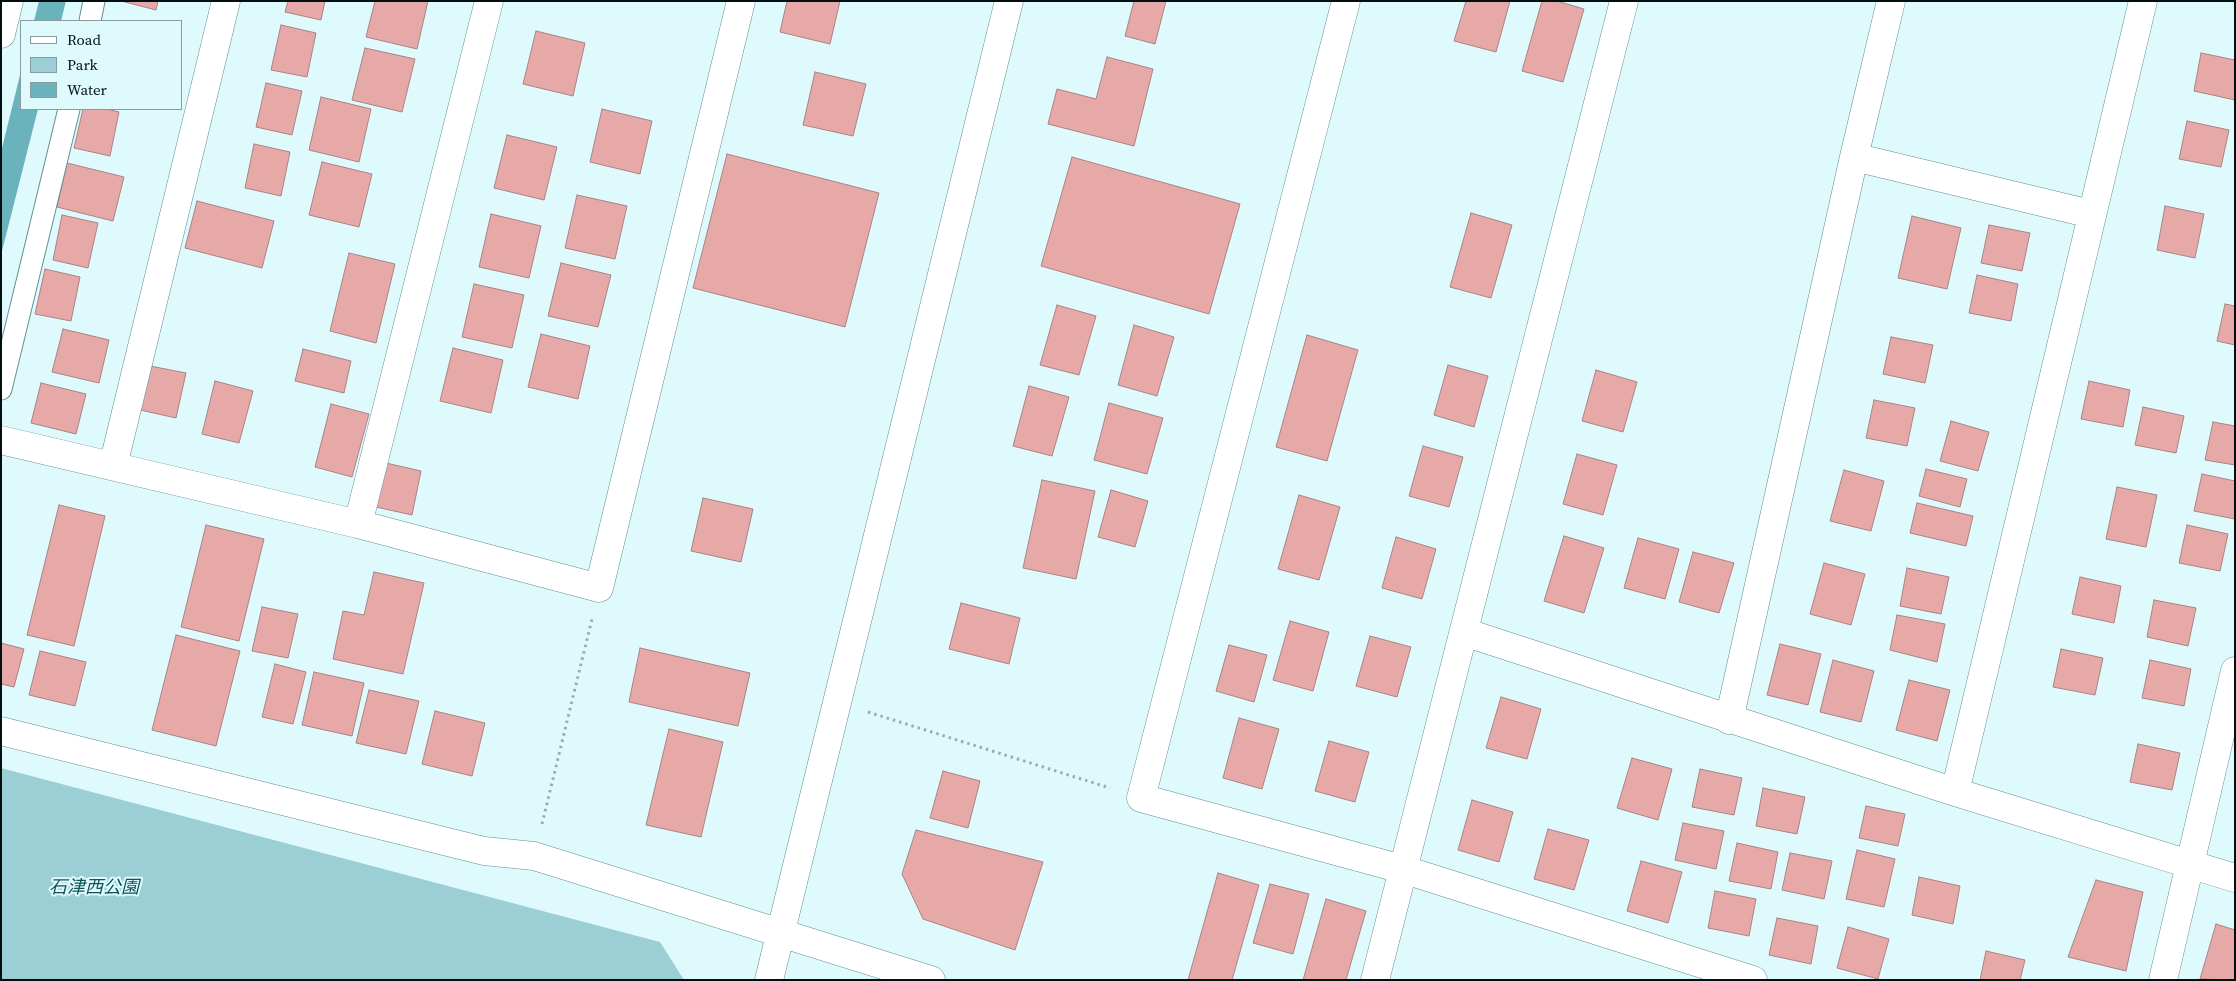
<!DOCTYPE html>
<meta charset="utf-8">
<style>
body{margin:0}
#map{position:relative;width:2236px;height:981px;overflow:hidden;background:#dffafd;font-family:"Source Serif 4",serif}
canvas{display:block}
.frame{position:absolute;inset:0;border:2px solid #010f11;pointer-events:none}
.legend{position:absolute;left:20px;top:20px;width:162px;height:90px;box-sizing:border-box;background:#dffafd;border:1px solid #869c9f;margin:0;padding:6px 9px;list-style:none;font-size:15px;color:#010f11}
.legend li{display:flex;align-items:center;gap:10px;height:25px}
.legend b{width:25px;border:1px solid #869c9f}
</style>
<div id="map">
<canvas width="2236" height="981"></canvas>
<div class="frame"></div>
<ul class="legend">
<li><b style="height:6px;background:#fff"></b>Road</li>
<li><b style="height:14px;background:#9bcfd5"></b>Park</li>
<li><b style="height:14px;background:#6bb3bc"></b>Water</li>
</ul>
</div>
<script>
const ctx = document.querySelector('canvas').getContext('2d');
ctx.lineJoin = 'round';
function fill(path, color) {
  ctx.fillStyle = color;
  ctx.fill(path, 'evenodd');
}
function poly(rows) {
  const path = new Path2D();
  for (const r of rows) {
    path.moveTo(r[0], r[1]);
    for (let i = 2; i < r.length; i += 2) path.lineTo(r[i], r[i + 1]);
  }
  return path;
}
function trace(path, color, width, dash) {
  ctx.strokeStyle = color;
  ctx.lineWidth = width;
  ctx.lineCap = dash ? 'butt' : 'round';
  ctx.setLineDash(dash || []);
  ctx.stroke(path);
}
function drawText(font, color, halo, rows, align = 'center') {
  ctx.font = font + ' "Source Serif 4","Noto Sans JP",serif';
  ctx.lineWidth = 4;
  ctx.setLineDash([]);
  ctx.textBaseline = 'middle';
  ctx.strokeStyle = halo;
  ctx.fillStyle = color;
  for (const [text, x, y, turn = 0] of rows) {
    ctx.save();
    ctx.translate(x, y);
    ctx.rotate((+turn || 0) * Math.PI / 180);
    ctx.textAlign = isNaN(turn) ? turn : align;
    if (halo) ctx.strokeText(text, 0, 0);
    ctx.fillText(text, 0, 0);
    ctx.restore();
  }
}
const green = poly([
 [1,768,660,942,684,980,1,980]
]);
const water = poly([
 [39,1,66,1,61,21,34,21],
 [21,71,21,109,38,109,1,255,1,152]
]);
const building = poly([
 [121,1,158,1,156,10,121,1],
 [288,1,325,1,321,20,285,12,288,1],
 [375,1,428,1,417,49,366,37,375,1],
 [787,1,840,1,830,44,780,32,787,1],
 [1134,1,1166,1,1155,44,1125,36,1134,1],
 [1466,1,1510,1,1496,52,1454,41,1466,1],
 [1542,1,1557,1,1584,9,1563,82,1522,71,1542,1],
 [281,25,316,33,307,77,271,70,281,25],
 [536,31,585,43,573,96,523,84,536,31],
 [365,48,415,59,402,112,352,100,365,48],
 [2201,53,2235,60,2235,100,2194,91,2201,53],
 [1107,57,1153,69,1134,146,1048,124,1057,89,1096,99,1107,57],
 [815,72,866,84,853,136,803,125,815,72],
 [266,83,302,91,292,135,256,127,266,83],
 [321,97,371,109,359,162,309,150,321,97],
 [83,109,107,109,119,112,110,156,74,148,83,109],
 [602,109,652,121,640,174,590,162,602,109],
 [2187,121,2229,130,2221,167,2179,159,2187,121],
 [507,135,557,147,544,200,494,188,507,135],
 [254,144,290,152,281,196,245,188,254,144],
 [727,154,879,193,845,327,693,288,727,154],
 [1072,157,1240,204,1209,314,1041,266,1072,157],
 [322,162,372,174,359,227,309,215,322,162],
 [67,163,124,177,113,221,57,207,67,163],
 [577,195,627,206,615,259,565,248,577,195],
 [197,201,274,221,262,268,185,248,197,201],
 [2165,206,2204,214,2195,258,2157,250,2165,206],
 [1471,213,1512,225,1491,298,1450,287,1471,213],
 [491,214,541,226,529,278,479,267,491,214],
 [62,215,98,223,88,268,53,260,62,215],
 [1912,216,1961,228,1947,289,1898,278,1912,216],
 [1989,225,2030,233,2022,271,1981,263,1989,225],
 [349,253,395,264,376,343,330,331,349,253],
 [561,263,611,275,598,327,548,316,561,263],
 [45,269,80,277,71,321,35,314,45,269],
 [1977,275,2018,284,2011,321,1969,313,1977,275],
 [474,284,524,295,512,348,462,337,474,284],
 [2225,304,2235,306,2235,345,2217,341,2225,304],
 [1057,305,1096,316,1079,375,1040,365,1057,305],
 [1134,325,1174,337,1157,396,1118,385,1134,325],
 [63,329,109,340,99,383,52,372,63,329],
 [541,334,590,346,578,399,528,387,541,334],
 [1307,335,1358,350,1327,461,1276,447,1307,335],
 [1891,337,1933,345,1925,383,1883,374,1891,337],
 [453,348,503,360,491,413,440,401,453,348],
 [303,349,351,361,344,393,295,381,303,349],
 [1448,365,1488,376,1474,427,1434,415,1448,365],
 [150,366,186,373,176,418,140,410,150,366],
 [1596,370,1637,382,1623,432,1582,421,1596,370],
 [215,381,253,391,239,443,202,434,215,381],
 [2089,381,2130,390,2123,427,2081,419,2089,381],
 [41,383,86,394,76,434,31,423,41,383],
 [1029,386,1069,397,1052,456,1013,446,1029,386],
 [1874,400,1915,408,1907,446,1866,438,1874,400],
 [1109,403,1163,418,1147,474,1094,460,1109,403],
 [331,404,369,414,352,477,315,467,331,404],
 [2143,407,2184,416,2176,453,2135,445,2143,407],
 [1951,421,1989,432,1978,471,1940,461,1951,421],
 [2213,422,2235,426,2235,465,2205,460,2213,422],
 [1423,446,1463,457,1449,507,1409,496,1423,446],
 [1577,454,1617,465,1603,515,1563,504,1577,454],
 [386,463,421,471,412,515,376,507,386,463],
 [1926,469,1967,479,1960,507,1919,496,1926,469],
 [1844,470,1884,481,1871,531,1830,521,1844,470],
 [2202,474,2235,481,2235,519,2194,511,2202,474],
 [1042,480,1095,491,1076,579,1023,568,1042,480],
 [2117,487,2157,495,2146,547,2106,539,2117,487],
 [1111,490,1148,501,1135,547,1098,537,1111,490],
 [1299,495,1340,507,1319,580,1278,569,1299,495],
 [703,498,753,509,741,562,691,551,703,498],
 [1917,503,1973,516,1966,546,1910,533,1917,503],
 [59,505,105,516,74,646,27,635,59,505],
 [206,525,264,539,239,641,181,627,206,525],
 [2187,525,2228,534,2220,571,2179,563,2187,525],
 [1564,536,1604,548,1584,613,1544,601,1564,536],
 [1396,537,1436,549,1422,599,1382,588,1396,537],
 [1638,538,1679,549,1665,599,1624,588,1638,538],
 [1693,552,1734,563,1719,613,1679,602,1693,552],
 [1824,563,1865,574,1851,625,1810,614,1824,563],
 [1907,568,1949,577,1941,614,1900,606,1907,568],
 [374,572,424,583,403,674,333,659,343,611,364,615,374,572],
 [2080,577,2121,586,2114,623,2072,614,2080,577],
 [2154,600,2196,608,2188,646,2147,637,2154,600],
 [961,603,1020,618,1009,664,949,649,961,603],
 [262,607,298,614,288,658,252,651,262,607],
 [1897,615,1945,624,1937,662,1890,650,1897,615],
 [1290,621,1329,632,1313,691,1273,680,1290,621],
 [176,635,240,651,216,746,152,730,176,635],
 [1370,636,1411,647,1397,697,1356,686,1370,636],
 [1,643,24,649,14,687,1,684,1,643],
 [1780,644,1821,654,1808,705,1767,695,1780,644],
 [1229,645,1267,655,1254,702,1216,691,1229,645],
 [640,648,750,673,738,726,629,702,640,648],
 [2061,649,2103,658,2095,695,2053,687,2061,649],
 [40,651,86,662,75,706,29,695,40,651],
 [1833,660,1874,671,1861,722,1820,712,1833,660],
 [2150,660,2191,669,2184,706,2142,698,2150,660],
 [275,664,306,672,293,724,262,717,275,664],
 [314,672,364,683,352,736,302,725,314,672],
 [1909,680,1950,690,1937,741,1896,730,1909,680],
 [369,690,419,701,406,754,356,743,369,690],
 [1501,697,1541,709,1527,759,1486,748,1501,697],
 [435,711,485,723,472,776,422,764,435,711],
 [1239,718,1279,729,1262,789,1223,778,1239,718],
 [669,729,723,742,701,837,646,825,669,729],
 [1329,741,1369,752,1355,802,1315,791,1329,741],
 [2138,744,2180,753,2172,790,2130,782,2138,744],
 [1632,758,1672,769,1658,820,1617,808,1632,758],
 [1700,769,1742,778,1734,815,1692,807,1700,769],
 [943,771,980,781,968,828,930,818,943,771],
 [1763,788,1805,797,1797,834,1756,826,1763,788],
 [1472,800,1513,812,1499,862,1458,850,1472,800],
 [1866,806,1905,814,1898,846,1859,838,1866,806],
 [1683,823,1724,831,1716,869,1675,860,1683,823],
 [1548,829,1589,840,1574,890,1534,879,1548,829],
 [916,830,1043,862,1015,950,923,919,902,874,916,830],
 [1737,843,1778,852,1771,889,1729,881,1737,843],
 [1857,850,1895,859,1884,907,1846,899,1857,850],
 [1790,853,1832,861,1824,899,1782,890,1790,853],
 [1641,861,1682,872,1668,923,1627,911,1641,861],
 [1218,873,1259,885,1232,980,1188,980,1218,873],
 [1919,877,1960,886,1953,924,1912,915,1919,877],
 [2096,880,2143,892,2126,971,2068,957,2096,880],
 [1270,884,1309,894,1293,954,1253,943,1270,884],
 [1715,891,1756,899,1749,936,1708,928,1715,891],
 [1326,899,1366,911,1346,980,1303,980,1326,899],
 [1777,918,1818,926,1811,964,1769,955,1777,918],
 [2216,924,2235,930,2235,980,2200,979,2216,924],
 [1848,927,1889,939,1878,979,1837,968,1848,927],
 [1986,951,2025,960,2020,980,1980,980,1986,951]
]);
const path = poly([
 [868,712,1110,788],
 [542,824,592,619]
]);
const pedestrian = poly([
 [90,21,94,1],
 [1,389,69,109]
]);
const minor = poly([
 [1346,1,1141,798,1402,869,1753,980],
 [1854,157,2091,214],
 [1,440,358,524,599,588,741,1],
 [113,466,226,1],
 [358,524,489,1],
 [1464,632,1955,792,2235,878],
 [1729,720,1854,157,1891,1],
 [1955,792,2143,1],
 [1375,980,1624,1],
 [2163,980,2235,671]
]);
const tertiary = poly([
 [1,34,9,1],
 [1,731,484,851,534,856,931,980],
 [769,980,1009,1]
]);
const parkNames = [
 ["石津西公園",94,888]
];
fill(green, '#9bcfd5');
fill(water, '#6bb3bc');
fill(building, '#e7a9a8');
trace(building, '#a98382', 1);
trace(pedestrian, '#648f94', 23);
trace(minor, '#648f94', 29);
trace(tertiary, '#648f94', 29);
trace(path, '#97aeb1', 3, [2.5, 4]);
trace(pedestrian, '#fff', 21);
trace(minor, '#fff', 28);
trace(tertiary, '#fff', 28);
drawText('italic 18px', '#115158', '#dffafd', parkNames);
</script>
